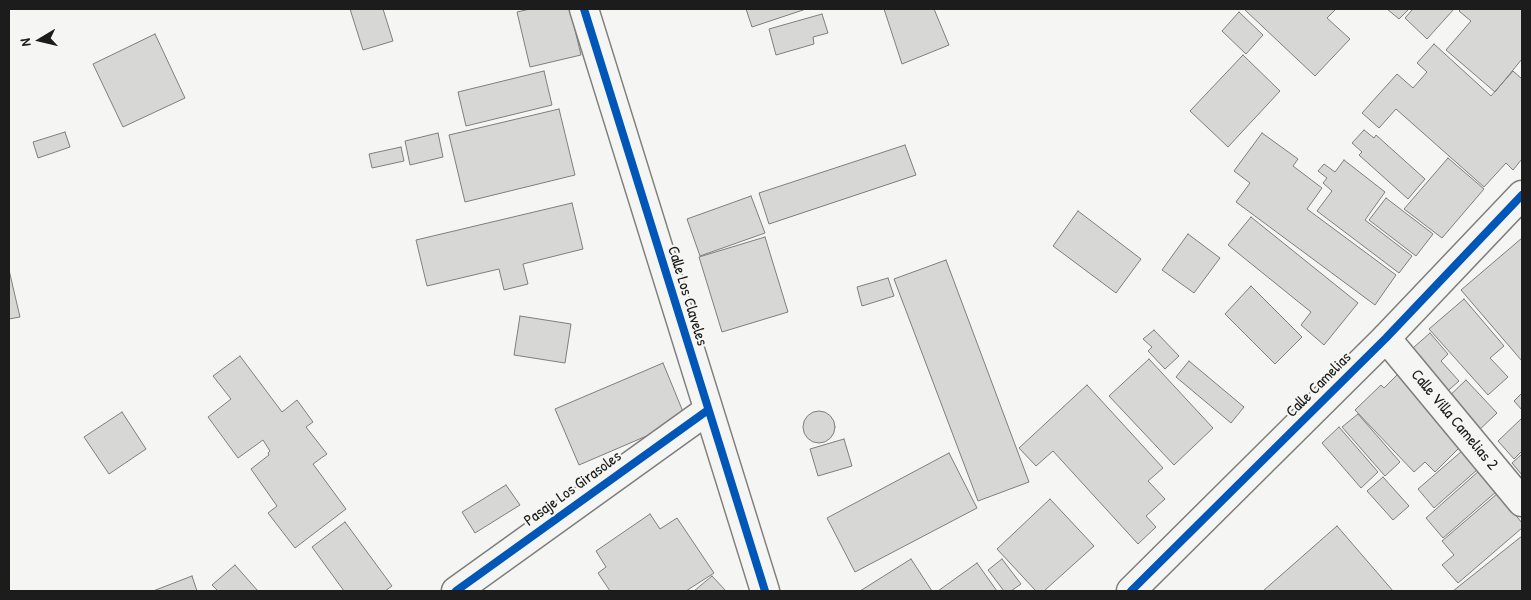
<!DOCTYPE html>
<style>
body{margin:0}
#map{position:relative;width:1531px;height:600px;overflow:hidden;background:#f5f5f3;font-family:"Patrick Hand",sans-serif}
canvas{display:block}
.frame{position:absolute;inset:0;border:10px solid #1c1c1c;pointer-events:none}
.north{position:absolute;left:15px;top:15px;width:50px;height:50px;-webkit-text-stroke:4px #f6f6f2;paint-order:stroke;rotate:261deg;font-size:14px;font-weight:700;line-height:20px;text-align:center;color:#1c1c1c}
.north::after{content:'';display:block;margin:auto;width:18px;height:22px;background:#1c1c1c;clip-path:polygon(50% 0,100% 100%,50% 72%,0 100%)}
</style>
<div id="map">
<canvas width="1531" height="600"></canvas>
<div class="frame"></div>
<div class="north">N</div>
</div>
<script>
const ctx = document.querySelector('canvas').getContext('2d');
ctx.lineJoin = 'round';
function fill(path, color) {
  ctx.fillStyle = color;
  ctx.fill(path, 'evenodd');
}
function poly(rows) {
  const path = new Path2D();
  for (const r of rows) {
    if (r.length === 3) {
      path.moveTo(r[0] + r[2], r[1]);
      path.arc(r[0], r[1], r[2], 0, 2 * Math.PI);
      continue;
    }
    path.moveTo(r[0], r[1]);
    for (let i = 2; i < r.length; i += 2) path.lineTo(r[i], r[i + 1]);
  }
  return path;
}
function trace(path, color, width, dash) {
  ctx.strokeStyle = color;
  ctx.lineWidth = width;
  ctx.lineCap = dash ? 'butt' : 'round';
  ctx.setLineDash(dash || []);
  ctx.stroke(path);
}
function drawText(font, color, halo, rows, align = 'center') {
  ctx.font = font + ' "Patrick Hand",sans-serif';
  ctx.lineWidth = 4.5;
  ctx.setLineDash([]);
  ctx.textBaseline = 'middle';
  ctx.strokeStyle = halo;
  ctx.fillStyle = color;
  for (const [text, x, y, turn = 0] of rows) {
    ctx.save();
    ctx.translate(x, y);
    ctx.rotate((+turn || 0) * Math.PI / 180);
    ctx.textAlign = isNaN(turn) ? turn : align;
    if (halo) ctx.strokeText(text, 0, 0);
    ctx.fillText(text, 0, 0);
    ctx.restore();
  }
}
const building = poly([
 [350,9,383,9,393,41,363,50,350,9],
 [530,9,570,9,581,55,530,67,517,12,530,9],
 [746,9,806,9,752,27,746,9],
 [884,9,934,9,949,45,902,64,884,9],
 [1246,9,1336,9,1327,18,1350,39,1315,76,1245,10,1246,9],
 [1387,9,1409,9,1399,19,1387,9],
 [1413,9,1454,9,1427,39,1405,18,1413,9],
 [1461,9,1522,9,1522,59,1495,92,1446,50,1471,21,1459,11,1461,9],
 [1239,12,1263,35,1246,54,1222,31,1239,12],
 [822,14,828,33,813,37,814,44,776,55,769,29,822,14],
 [155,34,185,98,123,127,93,64,155,34],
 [1434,44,1491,96,1513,71,1522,79,1522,159,1513,170,1506,163,1484,187,1396,109,1379,128,1362,113,1397,74,1413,88,1427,72,1417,63,1434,44],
 [1243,55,1280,91,1228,147,1190,111,1243,55],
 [544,71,552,105,466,126,458,92,544,71],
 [559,109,575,175,465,202,449,135,559,109],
 [1364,130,1374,138,1376,135,1425,179,1408,199,1359,155,1362,152,1352,143,1364,130],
 [65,132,70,147,38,158,33,142,65,132],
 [438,133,443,157,410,165,405,141,438,133],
 [1262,133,1298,159,1293,166,1322,188,1307,209,1396,275,1375,305,1236,202,1250,183,1234,171,1262,133],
 [905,145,916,175,769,224,759,193,905,145],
 [401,147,404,161,372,168,369,154,401,147],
 [1448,158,1484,189,1442,238,1404,209,1448,158],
 [1344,160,1385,192,1365,220,1412,256,1399,273,1317,211,1332,191,1323,183,1327,178,1318,171,1324,164,1335,172,1344,160],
 [751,196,765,233,700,256,687,219,751,196],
 [1386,198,1433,234,1416,256,1369,220,1386,198],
 [572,203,583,249,523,264,528,284,504,290,499,269,427,286,416,240,572,203],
 [1078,211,1141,259,1116,293,1053,246,1078,211],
 [1251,217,1358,303,1324,345,1301,325,1311,312,1228,245,1251,217],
 [1188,234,1220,258,1194,293,1162,270,1188,234],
 [765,237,788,312,722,332,699,257,765,237],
 [1522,238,1522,361,1461,290,1522,238],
 [946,260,1029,482,978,501,894,279,946,260],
 [9,270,20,317,9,319,9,270],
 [888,278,894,296,862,306,857,287,888,278],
 [1251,286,1302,337,1275,364,1225,314,1251,286],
 [1464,299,1504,346,1490,358,1508,377,1488,395,1429,329,1464,299],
 [520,316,571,324,565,363,514,355,520,316],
 [1154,330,1179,356,1165,369,1148,351,1152,347,1143,339,1154,330],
 [1430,333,1448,354,1441,361,1459,381,1442,396,1405,355,1430,333],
 [240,356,282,412,297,400,313,422,306,427,327,454,313,464,346,509,295,548,268,513,277,506,251,469,269,455,268,453,270,451,263,440,238,458,208,417,231,399,213,376,240,356],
 [1149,359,1213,428,1174,465,1109,396,1149,359],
 [1189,361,1244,407,1231,423,1176,377,1189,361],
 [663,363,686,419,579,465,555,409,663,363],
 [1398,374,1463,444,1435,472,1425,462,1414,472,1355,410,1381,385,1384,388,1398,374],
 [1466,380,1497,413,1475,434,1444,401,1466,380],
 [1087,385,1163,468,1148,481,1165,499,1146,516,1156,527,1138,544,1053,451,1036,466,1019,448,1087,385],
 [1522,393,1522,410,1514,401,1522,393],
 [819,427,16],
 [122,412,146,449,109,474,84,437,122,412],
 [1358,414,1400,462,1385,476,1342,427,1358,414],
 [1522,418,1522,451,1514,459,1498,441,1522,418],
 [1339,427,1378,472,1361,488,1322,443,1339,427],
 [844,439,852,466,818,476,810,449,844,439],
 [1462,451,1478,469,1434,508,1418,489,1462,451],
 [949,453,977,508,855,572,827,518,949,453],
 [1522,454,1522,475,1512,463,1522,454],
 [1480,470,1497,491,1443,538,1426,518,1480,470],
 [1383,477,1409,506,1393,520,1367,491,1383,477],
 [506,485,520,505,475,533,462,512,506,485],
 [1498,493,1522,523,1522,528,1458,583,1442,565,1454,555,1442,541,1498,493],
 [1050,499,1094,546,1044,591,1036,591,997,549,1050,499],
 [650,514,660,529,677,518,714,573,686,591,610,591,598,573,606,567,596,551,650,514],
 [345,522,392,586,385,591,344,591,312,547,345,522],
 [1337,526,1393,591,1263,591,1337,526],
 [1522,536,1522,591,1453,591,1522,536],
 [911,559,932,591,860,591,911,559],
 [1002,559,1021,584,1011,591,1004,591,988,570,1002,559],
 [977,563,997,591,938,591,977,563],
 [235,565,258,591,218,591,212,585,235,565],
 [192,576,197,591,153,591,192,576],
 [712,576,726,591,694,591,712,576]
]);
const minor = poly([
 [584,9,765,591],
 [1386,338,1522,502],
 [456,591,708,410]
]);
const tertiary = poly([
 [1131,591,1386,338,1522,195]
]);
const cycleway = poly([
 [584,9,765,591],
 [456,591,708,410],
 [1131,591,1386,338,1522,195]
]);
const streetNames = [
 ["Calle Los Claveles",687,296,73],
 ["Calle Camelias",1319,385,-45],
 ["Calle Villa Camelias 2",1454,420,50],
 ["Pasaje Los Girasoles",573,489,-36]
];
fill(building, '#d7d7d6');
trace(building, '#7e7e7d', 1);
trace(minor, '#7e7e7d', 31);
trace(tertiary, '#7e7e7d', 31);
trace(minor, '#f5f5f3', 28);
trace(tertiary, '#f5f5f3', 28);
trace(cycleway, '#0057b8', 8);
drawText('16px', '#1c1c1c', '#f6f6f2', streetNames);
</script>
